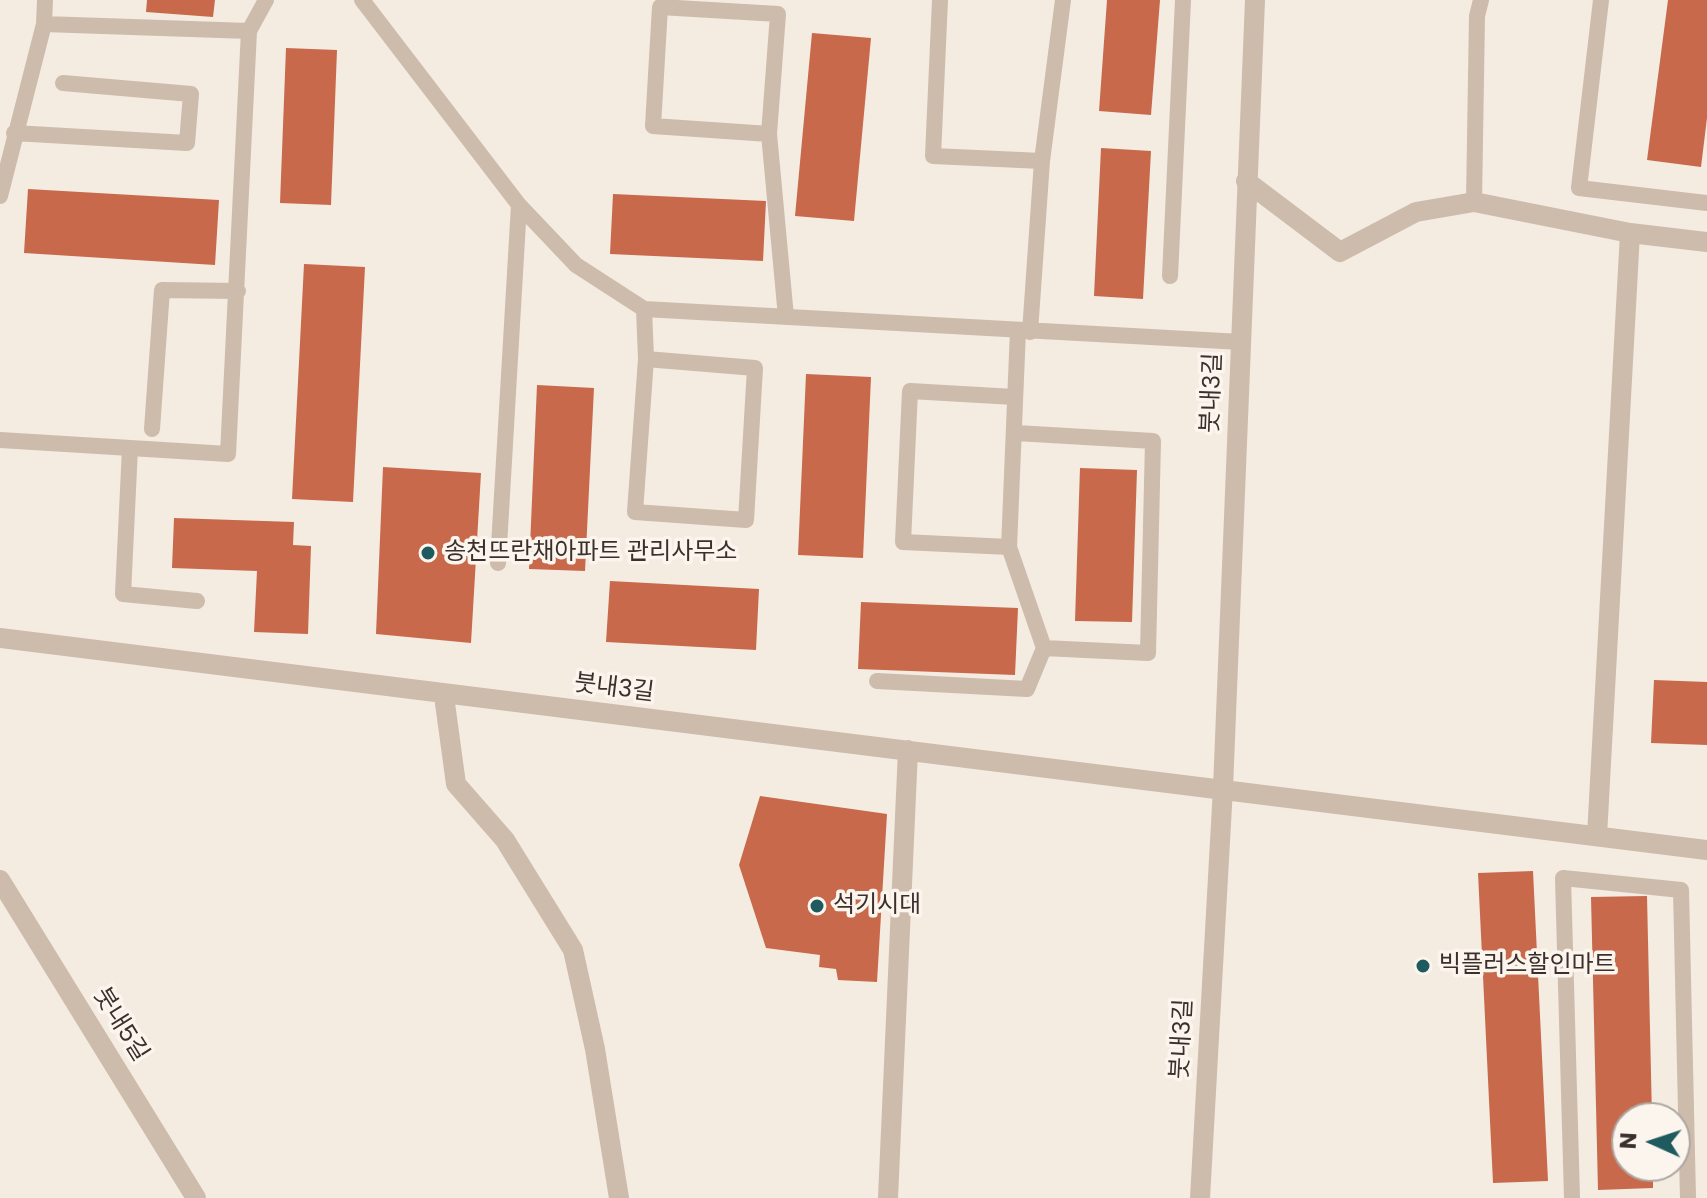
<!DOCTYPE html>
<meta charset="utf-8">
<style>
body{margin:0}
#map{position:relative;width:1707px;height:1198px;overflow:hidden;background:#f4ebe1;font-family:Poppins,sans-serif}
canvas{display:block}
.north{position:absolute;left:1611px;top:1102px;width:80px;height:80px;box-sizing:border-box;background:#fbf5ee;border:2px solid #aea6a0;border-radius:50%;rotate:273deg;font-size:22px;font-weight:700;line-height:32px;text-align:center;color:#3b302b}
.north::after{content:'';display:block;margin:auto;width:28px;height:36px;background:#1f5a5e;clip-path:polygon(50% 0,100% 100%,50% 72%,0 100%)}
</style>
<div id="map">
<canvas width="1707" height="1198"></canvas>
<div class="north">N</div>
</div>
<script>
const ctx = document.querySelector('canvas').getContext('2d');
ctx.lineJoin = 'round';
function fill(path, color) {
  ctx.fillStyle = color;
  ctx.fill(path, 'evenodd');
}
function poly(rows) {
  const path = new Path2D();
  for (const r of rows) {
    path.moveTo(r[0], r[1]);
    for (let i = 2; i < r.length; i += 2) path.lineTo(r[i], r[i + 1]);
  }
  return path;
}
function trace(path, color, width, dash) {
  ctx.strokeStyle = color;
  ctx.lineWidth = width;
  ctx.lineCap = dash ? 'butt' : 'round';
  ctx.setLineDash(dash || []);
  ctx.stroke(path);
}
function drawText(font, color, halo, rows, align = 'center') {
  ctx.font = font + ' Poppins,"Noto Sans KR",sans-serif';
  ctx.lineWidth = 7;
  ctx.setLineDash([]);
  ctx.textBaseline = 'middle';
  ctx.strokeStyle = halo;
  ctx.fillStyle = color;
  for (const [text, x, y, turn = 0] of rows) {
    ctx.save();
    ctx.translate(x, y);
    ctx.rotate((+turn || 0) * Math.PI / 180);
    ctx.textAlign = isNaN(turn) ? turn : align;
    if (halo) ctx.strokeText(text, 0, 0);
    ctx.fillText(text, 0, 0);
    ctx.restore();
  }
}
const building = poly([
 [147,0,215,0,213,17,146,12],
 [1107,0,1160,0,1151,115,1099,111],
 [1668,0,1707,0,1707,118,1701,167,1647,160],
 [812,33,871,38,854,221,795,216],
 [286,48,337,50,331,205,280,203],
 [1101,148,1151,151,1143,299,1094,296],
 [28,189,219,200,215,265,24,253],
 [613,194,766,201,763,261,610,254],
 [304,264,365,267,353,502,292,499],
 [806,374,871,377,863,558,798,555],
 [537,385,594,388,585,571,529,569],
 [383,467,481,473,471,643,376,634],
 [1080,468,1137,470,1132,622,1075,621],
 [174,518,294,522,293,545,311,546,308,634,254,632,257,571,172,568],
 [610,581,759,589,756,650,606,642],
 [861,602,1018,608,1015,675,858,669],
 [1654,680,1707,682,1707,745,1651,743],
 [760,796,887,814,877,982,838,980,836,969,819,967,820,955,766,948,739,865],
 [1533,871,1548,1181,1493,1183,1478,873],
 [1647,896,1652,1118,1627,1118,1627,1166,1653,1166,1653,1188,1598,1190,1591,897]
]);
const service = poly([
 [362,0,519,205,576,265,644,309,1241,342],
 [940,0,933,156,1042,161],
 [1601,0,1579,188,1707,203],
 [44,24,249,31],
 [14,133,187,143,191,94,63,83],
 [769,134,653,126,660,7,778,14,769,134,786,317],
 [0,196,44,24,45,0],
 [1474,202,1477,16,1481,0],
 [1170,276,1183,0],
 [644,309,646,359,635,512,746,520,755,368,646,359],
 [1030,332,1042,161,1063,0],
 [1014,397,910,391,903,542,1009,547,1018,330],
 [152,429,162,290,238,291],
 [0,440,228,454,249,31,266,0],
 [130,448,123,594,197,601],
 [1009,547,1044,648,1148,653,1153,441,1016,433],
 [498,563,519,205],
 [877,681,1027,689,1044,648],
 [1572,1198,1563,878,1681,890,1688,1198]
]);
const minor = poly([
 [1246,181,1340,252,1416,212,1474,202,1630,233,1707,242],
 [0,638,1707,850],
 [444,696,456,784,505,840,573,950,595,1049,619,1198],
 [1597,836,1630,233],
 [0,880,196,1198],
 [888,1198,908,750],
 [1200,1198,1223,788,1255,0]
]);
const markers = [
 [428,553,8,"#1f5a5e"],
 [817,906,8,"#1f5a5e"],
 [1423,966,8,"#1f5a5e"]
];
const streetNames = [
 ["붓내3길",1213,393,-88],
 ["붓내3길",614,689,7],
 ["붓내5길",120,1025,58],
 ["붓내3길",1183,1039,-87]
];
const poiNames = [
 ["송천뜨란채아파트 관리사무소",444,553],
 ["석기시대",833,906],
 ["빅플러스할인마트",1439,966]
];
fill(building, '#c8694b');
trace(service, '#cdbbac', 16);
trace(minor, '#cdbbac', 20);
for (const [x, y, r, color] of markers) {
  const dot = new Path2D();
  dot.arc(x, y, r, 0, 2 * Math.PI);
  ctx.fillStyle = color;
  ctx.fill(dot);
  trace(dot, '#fbf5ee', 3);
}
drawText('24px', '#3b302b', '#fbf5ee', streetNames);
drawText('24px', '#3b302b', '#fbf5ee', poiNames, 'left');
</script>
